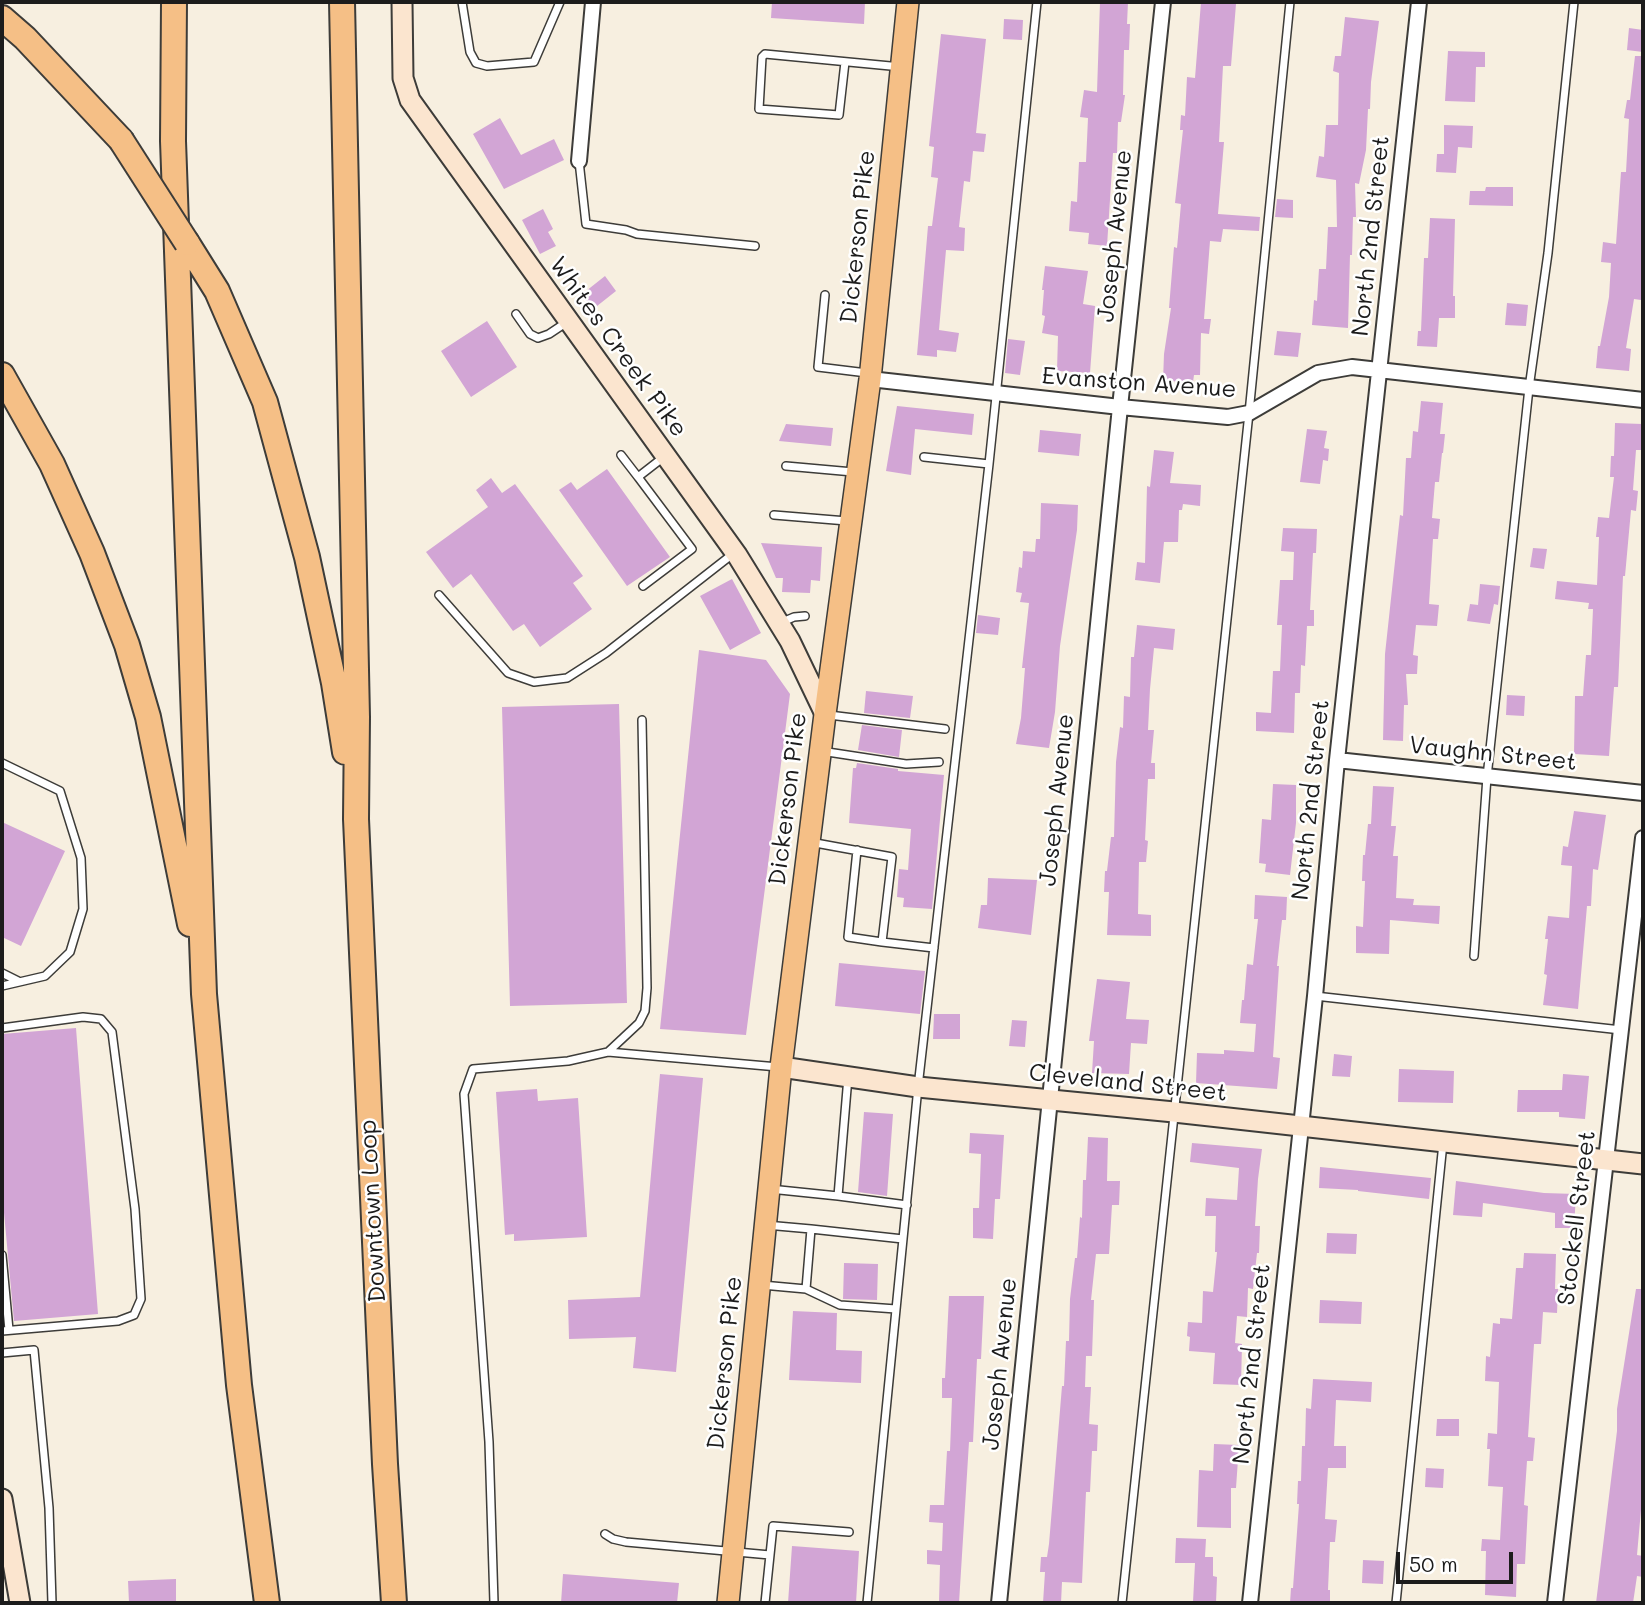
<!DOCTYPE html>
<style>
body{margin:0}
#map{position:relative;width:1645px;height:1605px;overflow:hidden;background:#f7efe0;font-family:Mali,sans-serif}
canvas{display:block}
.frame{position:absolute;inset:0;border:4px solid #1c1c1c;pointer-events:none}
.scale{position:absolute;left:1396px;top:1552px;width:117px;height:32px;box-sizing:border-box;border:4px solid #1c1c1c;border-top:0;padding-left:9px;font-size:21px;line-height:24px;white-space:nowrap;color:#1c1c1c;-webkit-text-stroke:5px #fff;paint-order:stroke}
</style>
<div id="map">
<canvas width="1645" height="1605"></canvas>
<div class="frame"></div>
<div class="scale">50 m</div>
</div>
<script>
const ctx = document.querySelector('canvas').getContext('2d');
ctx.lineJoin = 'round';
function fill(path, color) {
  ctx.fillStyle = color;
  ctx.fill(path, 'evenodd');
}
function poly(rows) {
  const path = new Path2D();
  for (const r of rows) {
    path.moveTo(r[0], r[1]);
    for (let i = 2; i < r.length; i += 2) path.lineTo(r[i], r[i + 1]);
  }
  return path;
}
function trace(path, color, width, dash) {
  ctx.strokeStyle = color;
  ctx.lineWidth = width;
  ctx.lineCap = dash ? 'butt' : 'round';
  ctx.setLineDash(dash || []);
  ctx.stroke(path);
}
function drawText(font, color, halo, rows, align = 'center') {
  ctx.font = font + ' Mali,sans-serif';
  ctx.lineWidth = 5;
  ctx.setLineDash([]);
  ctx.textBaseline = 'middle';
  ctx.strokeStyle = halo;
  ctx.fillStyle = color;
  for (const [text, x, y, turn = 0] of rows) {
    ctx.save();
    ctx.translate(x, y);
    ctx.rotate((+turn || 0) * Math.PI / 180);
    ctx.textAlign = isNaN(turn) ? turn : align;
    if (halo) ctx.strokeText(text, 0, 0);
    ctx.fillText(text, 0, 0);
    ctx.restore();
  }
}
const building = poly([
 [772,2,865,2,864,24,771,18],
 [1100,2,1128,2,1127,24,1130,24,1129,50,1124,50,1123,95,1125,95,1121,122,1118,122,1117,153,1113,153,1107,246,1088,244,1089,233,1069,231,1071,201,1077,202,1079,162,1086,162,1088,118,1080,117,1084,90,1097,92],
 [1201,2,1236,4,1231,66,1223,66,1219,142,1224,142,1218,214,1260,217,1259,231,1223,229,1221,242,1210,241,1204,319,1211,319,1209,334,1201,333,1200,375,1194,375,1193,382,1163,381,1164,354,1171,308,1169,308,1174,247,1177,248,1181,204,1175,203,1183,130,1180,130,1181,115,1185,116,1187,77,1195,78],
 [1345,17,1379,21,1371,82,1370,109,1368,109,1366,150,1359,184,1355,183,1356,217,1353,217,1352,255,1350,255,1348,328,1312,325,1314,300,1317,301,1319,269,1326,269,1328,227,1337,227,1336,180,1316,177,1319,156,1324,157,1326,125,1338,125,1339,73,1333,71,1335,56,1341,56],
 [1004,19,1023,20,1022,40,1003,39],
 [1629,28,1643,30,1643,52,1627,50],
 [941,34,986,39,976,133,986,134,984,152,973,151,970,182,964,181,959,227,965,228,964,251,946,250,939,330,959,333,956,352,937,350,937,357,917,355,928,226,932,226,938,178,931,177,934,147,929,146],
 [1448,51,1485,52,1485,67,1476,67,1475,102,1445,101],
 [1635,56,1643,56,1643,275,1641,300,1634,299,1626,348,1631,349,1629,371,1596,368,1598,346,1600,346,1609,297,1611,263,1601,262,1603,242,1616,244,1621,172,1626,172,1629,119,1624,118,1627,100,1630,100],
 [500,118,521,155,554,139,564,160,504,189,473,134],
 [1444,125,1473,126,1472,148,1458,147,1456,173,1436,172,1437,154,1444,154],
 [1486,187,1513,187,1513,206,1469,205,1470,191,1485,191],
 [1277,199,1293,200,1293,218,1275,217],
 [543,209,553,229,548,232,556,246,540,254,522,220],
 [1430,218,1455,219,1453,296,1455,296,1455,318,1439,318,1437,347,1417,346,1418,331,1421,331,1424,258,1428,258],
 [1045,266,1088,271,1083,304,1095,306,1090,373,1057,371,1058,336,1042,333,1045,316,1042,315,1044,290,1042,290],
 [605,276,616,291,592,310,581,295],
 [1507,303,1528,305,1526,326,1505,325],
 [487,321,517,367,471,397,441,351],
 [1277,331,1301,333,1298,357,1274,355],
 [1008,339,1025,341,1020,375,1005,373],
 [1421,401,1443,403,1440,434,1445,434,1443,453,1442,453,1439,482,1435,482,1432,518,1440,519,1438,539,1433,539,1429,604,1439,605,1437,626,1416,625,1413,655,1418,656,1417,674,1406,674,1408,705,1404,705,1403,741,1383,740,1385,654,1397,543,1400,515,1403,516,1406,458,1411,458,1413,431,1418,432],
 [897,406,974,414,972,435,915,429,911,475,886,471],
 [1615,423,1642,424,1641,450,1636,450,1633,490,1638,491,1636,511,1631,510,1625,576,1623,576,1618,687,1614,687,1609,756,1574,754,1575,696,1583,696,1586,655,1591,655,1593,609,1588,609,1589,603,1555,599,1557,581,1597,585,1599,537,1596,537,1598,517,1609,518,1614,477,1610,477,1611,456,1614,456],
 [786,424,833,428,831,446,779,441],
 [1307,429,1327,431,1324,448,1329,449,1328,461,1323,460,1320,484,1300,482],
 [1040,430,1081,434,1079,456,1038,452],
 [1154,450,1174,452,1170,483,1201,485,1200,506,1183,504,1182,510,1179,510,1178,542,1164,542,1160,583,1135,580,1137,562,1145,563,1147,486,1150,487],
 [607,469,670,557,627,586,559,490,571,482,577,490],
 [491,478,502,493,515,484,583,576,573,583,592,609,540,647,524,624,513,631,471,574,453,588,426,552,488,507,476,490],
 [1041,503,1078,505,1077,530,1060,646,1055,712,1049,748,1016,744,1021,718,1025,668,1022,668,1029,603,1020,602,1022,593,1016,592,1019,567,1022,568,1023,551,1035,552,1036,539,1040,539],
 [1283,528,1317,529,1316,553,1313,553,1310,610,1314,610,1314,626,1307,626,1305,666,1301,665,1300,693,1295,693,1294,733,1256,731,1256,712,1271,713,1273,671,1280,671,1282,625,1277,625,1280,580,1293,580,1294,552,1281,551],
 [761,543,822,547,820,581,811,580,810,593,782,592,783,578,776,578],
 [1533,548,1547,549,1544,569,1530,567],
 [732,579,761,633,730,650,700,596],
 [1480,584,1500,586,1498,605,1494,604,1490,624,1467,621,1470,604,1478,605],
 [978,615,1000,618,998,635,976,633],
 [1137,625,1175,629,1173,650,1154,648,1150,689,1148,730,1154,730,1151,763,1155,763,1155,779,1148,779,1145,840,1148,841,1146,862,1139,862,1138,914,1151,915,1151,936,1107,935,1109,892,1104,892,1105,871,1107,871,1111,837,1114,837,1116,762,1120,727,1123,728,1124,696,1130,697,1131,657,1134,657],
 [699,650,766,660,790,694,746,1035,660,1029],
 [866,691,913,696,910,718,864,713],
 [1507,695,1525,696,1524,716,1506,715],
 [619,704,627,1003,510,1006,502,707],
 [862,725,902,730,899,757,858,750],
 [857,763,898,769,898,771,944,775,932,909,903,907,904,898,897,897,899,869,908,870,911,829,849,823,853,768,856,768],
 [1273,784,1296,785,1296,823,1290,875,1265,872,1266,864,1259,863,1262,819,1271,820],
 [1373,786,1394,787,1391,826,1396,826,1393,856,1398,856,1396,898,1414,899,1413,905,1440,906,1439,924,1390,920,1389,954,1356,953,1356,926,1363,927,1365,881,1362,881,1363,855,1365,855,1368,824,1371,824],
 [1574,811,1606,815,1598,870,1593,869,1591,906,1587,906,1578,1009,1543,1005,1547,975,1544,974,1548,939,1545,939,1548,916,1569,918,1572,866,1561,865,1563,846,1568,847],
 [2,822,65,851,21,946,2,937],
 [988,878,1037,880,1031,935,978,928,981,905,987,905],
 [1255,895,1287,897,1286,920,1282,920,1277,966,1279,966,1273,1057,1280,1058,1277,1089,1196,1083,1197,1053,1224,1054,1224,1050,1254,1052,1256,1024,1240,1023,1242,1000,1244,1000,1247,964,1253,965,1258,919,1254,919],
 [839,963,925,971,920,1014,835,1006],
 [1097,979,1130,982,1126,1019,1149,1020,1147,1044,1131,1043,1129,1074,1092,1073,1094,1041,1089,1041],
 [934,1014,960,1014,960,1039,933,1039],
 [1012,1020,1027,1021,1025,1047,1009,1046],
 [76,1028,98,1314,14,1321,2,1191,2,1034],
 [1334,1054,1352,1056,1350,1077,1332,1076],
 [1399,1069,1454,1071,1453,1103,1398,1102],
 [660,1074,703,1078,676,1372,633,1368,636,1337,569,1339,568,1300,640,1297],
 [1563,1074,1589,1076,1585,1119,1559,1117,1559,1112,1517,1112,1518,1090,1562,1090],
 [537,1089,538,1101,578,1098,587,1237,514,1241,514,1234,505,1235,496,1092],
 [864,1112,893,1114,887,1196,858,1192],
 [970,1133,1004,1135,1000,1199,995,1199,993,1239,973,1238,973,1208,979,1208,981,1154,969,1153],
 [1088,1137,1108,1138,1107,1181,1120,1181,1119,1205,1112,1205,1109,1254,1096,1254,1091,1300,1094,1300,1092,1356,1086,1356,1085,1387,1091,1387,1089,1424,1098,1425,1097,1451,1092,1451,1090,1492,1086,1492,1082,1583,1062,1582,1061,1603,1043,1603,1045,1572,1040,1572,1041,1557,1047,1557,1049,1544,1062,1386,1064,1386,1066,1341,1069,1341,1070,1299,1075,1258,1077,1258,1080,1217,1082,1218,1083,1180,1086,1180],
 [1192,1143,1262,1149,1258,1179,1255,1226,1260,1226,1259,1253,1257,1253,1253,1289,1248,1288,1247,1317,1237,1316,1235,1343,1242,1344,1241,1385,1213,1384,1215,1353,1189,1351,1190,1337,1187,1336,1188,1322,1202,1323,1203,1291,1213,1292,1217,1252,1215,1252,1216,1216,1205,1216,1206,1198,1237,1200,1239,1168,1190,1162],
 [1320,1167,1431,1178,1429,1199,1358,1191,1358,1190,1319,1188],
 [1456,1181,1544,1193,1576,1194,1574,1228,1555,1228,1555,1213,1483,1203,1482,1217,1453,1215],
 [1327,1233,1357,1234,1356,1254,1326,1253],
 [1524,1253,1556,1254,1555,1289,1558,1289,1557,1313,1543,1312,1541,1344,1534,1344,1528,1437,1535,1438,1533,1461,1527,1461,1524,1505,1528,1506,1525,1564,1517,1564,1516,1597,1485,1595,1486,1551,1481,1551,1482,1539,1500,1540,1503,1487,1488,1486,1490,1449,1487,1449,1488,1433,1497,1434,1499,1382,1485,1381,1486,1356,1490,1357,1493,1323,1500,1324,1500,1318,1512,1319,1516,1268,1523,1268],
 [844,1263,878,1264,877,1300,843,1299],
 [1636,1289,1643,1289,1643,1487,1637,1555,1643,1556,1643,1577,1637,1576,1633,1603,1596,1603,1617,1431,1617,1409],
 [949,1296,984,1296,983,1318,981,1359,977,1359,973,1442,969,1442,959,1603,939,1603,940,1565,927,1564,927,1550,942,1551,943,1523,929,1522,930,1505,944,1505,947,1451,950,1451,952,1398,942,1398,942,1378,945,1378],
 [1320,1300,1362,1302,1361,1324,1319,1323],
 [793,1311,837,1313,836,1350,862,1351,861,1383,789,1380],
 [1313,1379,1372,1382,1371,1402,1336,1400,1334,1446,1346,1446,1346,1468,1328,1468,1325,1519,1337,1520,1335,1542,1330,1542,1328,1590,1330,1590,1330,1603,1290,1603,1291,1588,1293,1588,1299,1504,1297,1504,1298,1481,1301,1481,1302,1446,1305,1446,1306,1408,1311,1409],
 [1437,1419,1459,1419,1459,1436,1436,1436],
 [1214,1444,1239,1445,1236,1488,1231,1488,1231,1528,1197,1527,1199,1470,1213,1471],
 [1426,1468,1444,1469,1443,1488,1425,1487],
 [1176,1538,1206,1539,1205,1557,1213,1557,1213,1576,1217,1577,1216,1603,1193,1602,1195,1563,1175,1563],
 [792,1546,859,1551,856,1603,788,1603],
 [1363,1560,1384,1561,1383,1584,1362,1583],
 [563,1574,679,1583,677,1603,561,1603],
 [176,1579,176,1603,129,1603,128,1581]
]);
const lane = poly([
 [462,2,470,52,476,63,487,66,534,62,560,2],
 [845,62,839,115,759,109,762,57,765,54,880,65,901,67],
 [579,161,586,224,626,230,637,234,755,246],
 [825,295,818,367,867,373],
 [516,314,530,334,538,338,549,334,567,322],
 [621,455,638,477],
 [924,457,989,464],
 [786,466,853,472],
 [774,515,847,521],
 [643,586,692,549,638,477,665,456],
 [439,595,508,673,534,682,567,678,606,653,734,553],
 [780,623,794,617,805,616],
 [829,715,945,729],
 [821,751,906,764,939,762],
 [2,763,60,791,81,858,83,909,70,952,45,976,2,986],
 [810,842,892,857,882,942,934,948],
 [857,850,848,937,882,942],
 [1474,956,1487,777,1529,388,1548,253,1574,2],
 [2,973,18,981],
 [1315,996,1621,1030],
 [2,1028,83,1017,101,1019,112,1032,135,1209,141,1299,134,1315,118,1321,2,1331],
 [608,1052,778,1067],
 [770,1189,838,1196,848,1077],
 [838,1196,907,1205],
 [811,1229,903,1239],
 [2,1255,9,1330],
 [762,1285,806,1289,811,1229,766,1225],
 [806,1289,840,1305,896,1309],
 [2,1353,34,1350,49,1508,52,1603],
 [605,1534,613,1539,626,1542,770,1555],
 [494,1603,489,1442,464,1094,473,1069,568,1061,608,1052,639,1023,645,1011,647,988,642,720],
 [765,1603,773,1526,849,1532],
 [867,1603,918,1087,989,464,1037,2],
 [1122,1603,1249,413,1290,2],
 [1396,1603,1443,1143]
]);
const street = poly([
 [579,161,593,2],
 [870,379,1120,407,1228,417,1249,413,1318,373,1352,367,1643,400],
 [1337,760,1643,793],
 [999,1603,1120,407,1163,2],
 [1250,1603,1315,996,1337,760,1419,2],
 [1555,1603,1643,838]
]);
const secondary = poly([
 [402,2,403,78,410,100,737,555,790,641,825,714],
 [781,1067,918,1087,1174,1112,1643,1164],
 [2,1499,20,1603]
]);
const primary = poly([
 [728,1603,781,1067,825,714,870,379,908,2]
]);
const highway = poly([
 [174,2,173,141,204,994,239,1385,267,1603],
 [342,2,357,717,356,819,385,1464,394,1603],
 [2,18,25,38,121,140],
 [187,243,217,291,265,402,307,557,334,683,345,752],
 [2,375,52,464,92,553,127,645,148,717,190,924]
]);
const highwayBridge = poly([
 [121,140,187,243]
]);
const streetNames = [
 ["Joseph Avenue",1115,236,-84],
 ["North 2nd Street",1371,236,-84],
 ["Dickerson Pike",858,237,-84],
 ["Whites Creek Pike",618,347,54],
 ["Evanston Avenue",1139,383,4],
 ["Vaughn Street",1493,754,6],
 ["Dickerson Pike",788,799,-83],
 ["Joseph Avenue",1057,800,-84],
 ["North 2nd Street",1311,800,-84],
 ["Cleveland Street",1128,1083,6],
 ["Downtown Loop",373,1211,-93],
 ["Stockell Street",1577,1218,-83],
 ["Dickerson Pike",725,1363,-84],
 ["Joseph Avenue",1000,1364,-84],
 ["North 2nd Street",1252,1364,-84]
];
fill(building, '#d2a5d5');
trace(lane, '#3d3c39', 10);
trace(street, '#3d3c39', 18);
trace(secondary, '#3d3c39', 23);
trace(primary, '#3d3c39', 24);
trace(highway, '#3d3c39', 28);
trace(lane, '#fff', 7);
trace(street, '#fff', 14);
trace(secondary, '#fbe5cf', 19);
trace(primary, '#f5bf86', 21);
trace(highway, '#f5bf86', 24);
trace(highwayBridge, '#3d3c39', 28, []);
trace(highwayBridge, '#f5bf86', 24);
drawText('24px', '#1c1c1c', '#fff', streetNames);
</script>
